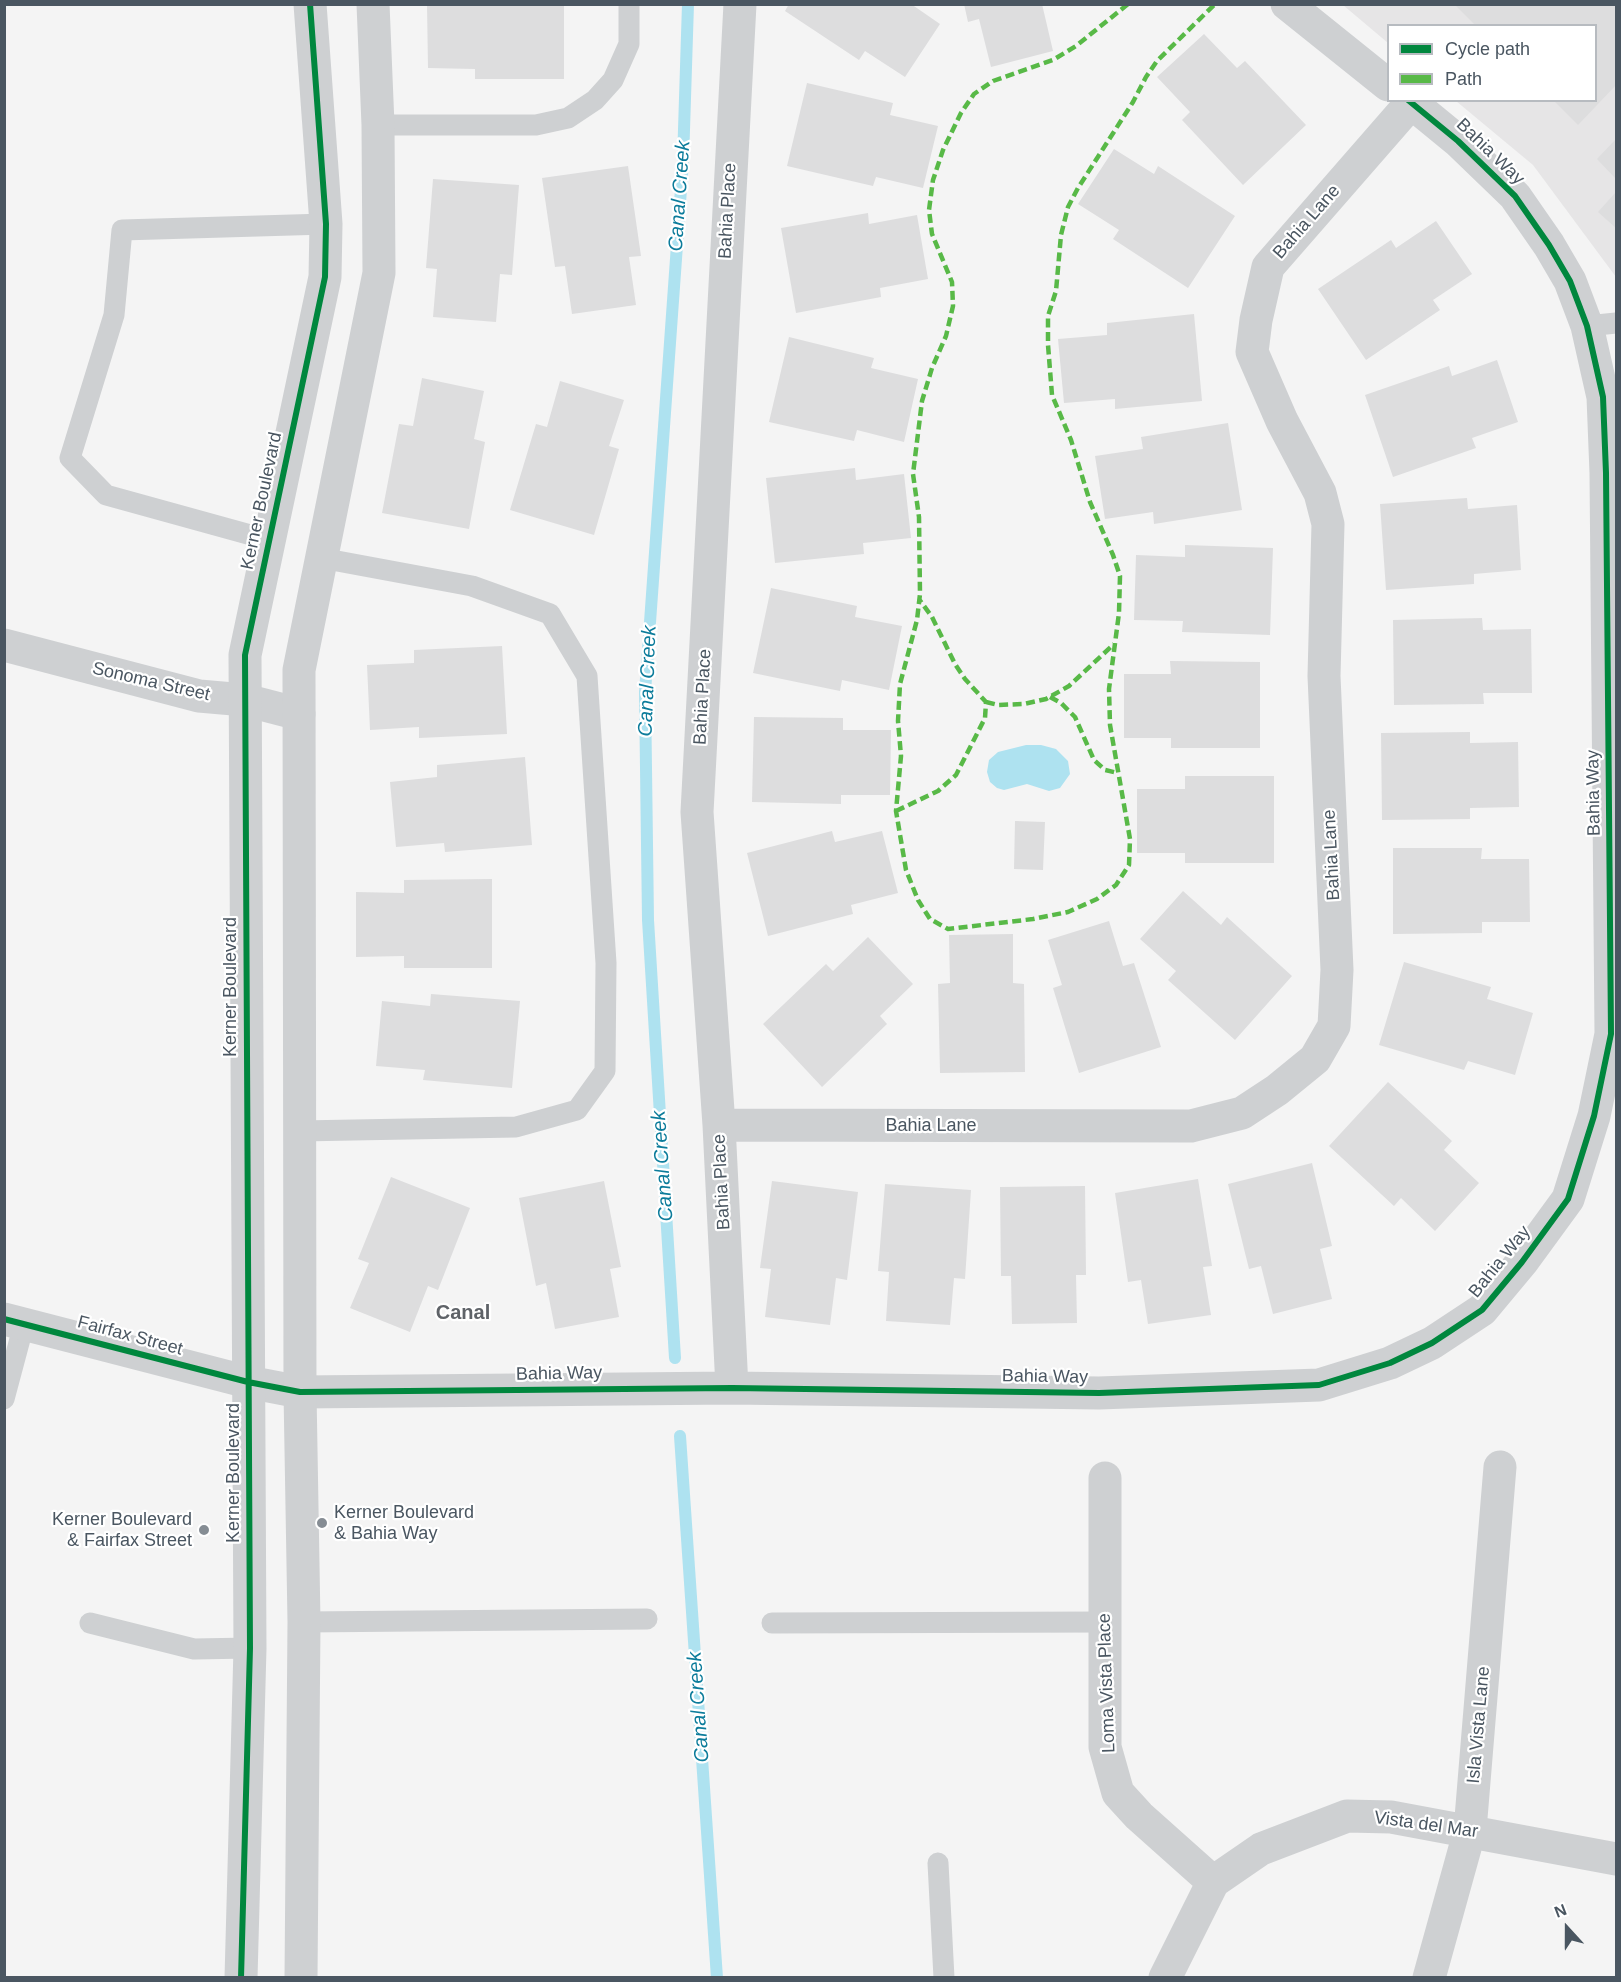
<!DOCTYPE html>
<style>
body{margin:0}
#map{position:relative;width:1621px;height:1982px;overflow:hidden;background:#f4f4f4;font-family:Helvetica,sans-serif}
canvas{display:block}
.frame{position:absolute;inset:0;border:6px solid #4a5661;pointer-events:none}
.legend{position:absolute;left:1387px;top:24px;width:210px;height:78px;box-sizing:border-box;background:#fff;border:2px solid #b7bbc0;margin:0;padding:8px 10px;list-style:none;font-size:18px;color:#4a5661}
.legend li{display:flex;align-items:center;gap:12px;height:30px}
.legend b{width:30px;border:2px solid #b7bbc0}
.north{position:absolute;left:1537px;top:1898px;width:60px;height:60px;-webkit-text-stroke:4px #fff;paint-order:stroke;rotate:339deg;font-size:16px;font-weight:700;line-height:24px;text-align:center;color:#4a5661}
.north::after{content:'';display:block;margin:auto;width:21px;height:27px;background:#4a5661;clip-path:polygon(50% 0,100% 100%,50% 72%,0 100%)}
</style>
<div id="map">
<canvas width="1621" height="1982"></canvas>
<div class="frame"></div>
<ul class="legend">
<li><b style="height:8px;background:#00873e"></b>Cycle path</li>
<li><b style="height:8px;background:#58b947"></b>Path</li>
</ul>
<div class="north">N</div>
</div>
<script>
const ctx = document.querySelector('canvas').getContext('2d');
ctx.lineJoin = 'round';
function fill(path, color) {
  ctx.fillStyle = color;
  ctx.fill(path, 'evenodd');
}
function poly(rows) {
  const path = new Path2D();
  for (const r of rows) {
    path.moveTo(r[0], r[1]);
    for (let i = 2; i < r.length; i += 2) path.lineTo(r[i], r[i + 1]);
  }
  return path;
}
function trace(path, color, width, dash) {
  ctx.strokeStyle = color;
  ctx.lineWidth = width;
  ctx.lineCap = dash ? 'butt' : 'round';
  ctx.setLineDash(dash || []);
  ctx.stroke(path);
}
function drawText(font, color, halo, rows, align = 'center') {
  ctx.font = font + ' Helvetica,sans-serif';
  ctx.lineWidth = 4.5;
  ctx.setLineDash([]);
  ctx.textBaseline = 'middle';
  ctx.strokeStyle = halo;
  ctx.fillStyle = color;
  for (const [text, x, y, turn = 0] of rows) {
    ctx.save();
    ctx.translate(x, y);
    ctx.rotate((+turn || 0) * Math.PI / 180);
    ctx.textAlign = isNaN(turn) ? turn : align;
    if (halo) ctx.strokeText(text, 0, 0);
    ctx.fillText(text, 0, 0);
    ctx.restore();
  }
}
const education = poly([
 [1343,5,1616,5,1616,277,1533,165,1456,101,1596,100,1596,26,1388,26,1388,43]
]);
const water = poly([
 [1026,745,1041,745,1056,749,1068,761,1070,774,1060,788,1049,791,1027,784,1004,790,997,788,990,782,987,772,989,760,998,752]
]);
const stream = poly([
 [675,1358,648,920,645,692,683,161,688,4],
 [680,1436,717,1978]
]);
const building = poly([
 [427,4,564,4,564,79,475,79,475,69,428,68],
 [789,4,911,4,940,24,905,77,865,51,859,60,785,11],
 [964,4,1042,4,1053,51,991,67,979,19,968,22],
 [1454,4,1616,4,1616,85,1578,125,1553,100,1596,100,1596,26,1476,26],
 [1204,34,1237,68,1245,61,1306,125,1243,185,1182,120,1190,112,1157,77],
 [807,83,893,103,890,115,938,126,923,188,876,177,873,186,787,166],
 [1616,139,1616,179,1597,159],
 [1114,149,1154,174,1158,166,1235,216,1188,288,1113,239,1119,230,1078,204],
 [628,166,641,256,629,257,636,305,572,314,565,266,555,267,542,178],
 [433,179,519,185,512,275,500,274,496,322,433,317,437,269,426,268],
 [1616,192,1616,228,1598,212],
 [868,213,869,224,917,215,928,279,880,288,881,297,796,313,781,228],
 [1436,221,1472,274,1433,300,1440,310,1366,360,1318,289,1391,240,1396,248],
 [1194,314,1202,401,1115,409,1115,399,1064,403,1058,339,1107,335,1107,323],
 [789,337,874,358,871,368,918,379,904,442,857,430,854,441,769,422],
 [1497,360,1518,422,1472,438,1476,448,1393,477,1365,395,1449,366,1452,376],
 [422,378,484,391,474,439,485,442,469,529,382,513,399,424,413,426],
 [560,381,624,400,609,446,619,449,594,535,510,510,536,424,547,427],
 [1228,423,1242,510,1154,524,1153,512,1105,519,1095,456,1143,449,1141,437],
 [855,468,856,480,904,474,911,538,863,543,864,554,775,563,766,478],
 [1467,498,1468,509,1517,505,1521,570,1474,574,1474,584,1386,590,1380,504],
 [1185,545,1273,548,1270,635,1182,632,1183,621,1134,620,1136,555,1185,557],
 [771,588,857,606,855,617,902,626,889,690,842,680,840,691,753,673],
 [1482,618,1483,630,1531,629,1532,693,1483,693,1484,704,1394,705,1393,620],
 [502,646,507,734,419,738,419,727,370,730,367,665,414,663,414,650],
 [1170,661,1260,662,1260,748,1171,748,1171,738,1124,738,1124,674,1171,674],
 [754,717,843,718,843,730,891,730,890,795,841,795,841,804,752,802],
 [1470,732,1470,743,1518,742,1519,807,1470,808,1470,819,1382,820,1381,733],
 [525,757,532,845,445,852,444,843,396,847,390,782,437,777,437,765],
 [1185,776,1274,776,1274,863,1185,863,1185,853,1137,853,1137,789,1185,789],
 [1015,821,1045,822,1043,870,1014,869],
 [832,831,835,842,882,831,898,893,851,905,853,914,768,936,747,853],
 [1393,848,1482,848,1481,859,1529,859,1530,922,1482,922,1482,933,1393,934],
 [492,879,492,968,404,968,404,956,356,957,356,892,404,893,404,880],
 [1183,891,1221,925,1227,917,1292,976,1235,1040,1168,980,1176,971,1140,939],
 [1109,921,1123,966,1134,963,1161,1047,1079,1073,1053,988,1062,985,1048,940],
 [1013,934,1013,983,1024,984,1025,1072,940,1073,938,984,950,983,949,935],
 [868,937,913,984,880,1016,887,1024,822,1087,763,1024,826,964,833,971],
 [1404,962,1491,987,1487,999,1533,1013,1515,1075,1468,1061,1464,1070,1379,1045],
 [431,994,520,1001,512,1088,423,1080,425,1070,376,1066,382,1001,430,1006],
 [1388,1082,1452,1141,1444,1150,1479,1183,1435,1231,1401,1198,1394,1206,1329,1146],
 [1312,1163,1332,1246,1320,1249,1332,1299,1273,1314,1261,1266,1249,1269,1228,1184],
 [391,1177,470,1208,438,1290,428,1286,410,1332,350,1308,369,1263,358,1259],
 [1198,1179,1212,1266,1203,1267,1211,1315,1148,1324,1141,1280,1128,1282,1115,1193],
 [604,1181,621,1267,610,1269,619,1317,555,1329,546,1283,536,1286,519,1198],
 [772,1181,858,1192,847,1280,836,1278,830,1325,765,1317,771,1269,760,1268],
 [885,1184,971,1190,965,1279,954,1278,950,1325,886,1321,889,1272,878,1271],
 [1085,1186,1086,1275,1076,1275,1077,1323,1012,1324,1011,1276,1001,1276,1000,1187]
]);
const service = poly([
 [378,125,536,125,568,118,595,100,613,80,629,44,629,4],
 [1587,326,1616,323],
 [269,540,106,495,70,458,114,315,122,230,326,224],
 [300,1131,516,1127,577,1110,605,1071,606,963,587,676,550,614,472,586,321,558],
 [4,1399,24,1324],
 [304,1622,647,1619],
 [90,1623,194,1649,250,1648],
 [772,1623,1105,1622],
 [938,1863,944,1978]
]);
const minor = poly([
 [1287,4,1388,85],
 [4,645,199,696,245,700,299,714],
 [719,1125,1191,1126,1242,1113,1277,1090,1315,1059,1334,1026,1337,970,1324,676,1328,524,1320,493,1282,421,1252,352,1256,320,1268,267,1411,103],
 [4,1319,248,1382,300,1392,732,1388,1099,1393,1319,1385,1390,1363,1432,1343,1482,1310,1522,1262,1568,1199,1594,1116,1611,1034,1606,473,1603,397,1587,326,1570,281,1549,245,1515,196,1458,141,1408,100],
 [732,1388,719,1125,697,812,740,4],
 [1105,1478,1105,1747,1118,1793,1139,1816,1213,1882],
 [1165,1978,1213,1882,1261,1849,1347,1816,1391,1817,1616,1859],
 [1429,1978,1470,1830,1500,1467]
]);
const tertiary = poly([
 [241,1978,250,1648,245,655,325,277,326,224,310,4],
 [301,1978,304,1622,300,1392,299,670,379,273,378,125,373,4]
]);
const quiet = poly([
 [1128,4,1076,46,1053,60,993,81,974,94,961,113,943,150,933,180,929,210,932,234,952,282,953,306,946,336,932,368,922,401,913,474,919,517,920,594,917,620,900,684,898,721,901,756,896,811,906,870,918,900,930,919,948,929,1033,919,1068,912,1097,899,1116,885,1129,865,1130,839,1110,725,1109,689,1119,613,1120,576,1113,555,1090,502,1071,440,1052,395,1048,345,1048,316,1056,291,1061,235,1068,207,1078,188,1133,102,1146,77,1157,61,1215,4],
 [1050,697,1061,703,1075,717,1094,760,1105,770,1118,773],
 [986,702,998,705,1024,704,1046,699,1069,686,1114,644],
 [896,811,938,791,956,775,985,718,986,702,965,679,955,664,932,617,919,599]
]);
const cycleway = poly([
 [4,1319,248,1382,300,1392,732,1388,1099,1393,1319,1385,1390,1363,1432,1343,1482,1310,1522,1262,1568,1199,1594,1116,1611,1034,1606,473,1603,397,1587,326,1570,281,1549,245,1515,196,1458,141,1408,100],
 [241,1978,250,1648,245,655,325,277,326,224,310,4]
]);
const markers = [
 [322,1523,6,"#868d94"],
 [204,1530,6,"#868d94"]
];
const streetNames = [
 ["Bahia Way",1490,152,44],
 ["Bahia Place",728,211,-87],
 ["Bahia Lane",1307,222,-49],
 ["Kerner Boulevard",262,501,-78],
 ["Sonoma Street",151,682,13],
 ["Bahia Place",703,697,-87],
 ["Bahia Way",1594,793,-91],
 ["Bahia Lane",1332,855,-93],
 ["Kerner Boulevard",231,987,-90],
 ["Bahia Lane",931,1126],
 ["Bahia Place",722,1182,-93],
 ["Bahia Way",1500,1262,-51],
 ["Fairfax Street",130,1336,15],
 ["Bahia Way",559,1374,-1],
 ["Bahia Way",1045,1377,1],
 ["Kerner Boulevard",234,1473,-90],
 ["Loma Vista Place",1107,1683,-92],
 ["Isla Vista Lane",1479,1725,-85],
 ["Vista del Mar",1426,1825,8]
];
const poiNames = [
 ["Kerner Boulevard",334,1513],
 ["& Bahia Way",334,1534],
 ["Kerner Boulevard",192,1520,"right"],
 ["& Fairfax Street",192,1541,"right"]
];
const waterNames = [
 ["Canal Creek",680,196,-86],
 ["Canal Creek",648,681,-88],
 ["Canal Creek",663,1166,-94],
 ["Canal Creek",699,1707,-94]
];
const neighbourhoodNames = [
 ["Canal",463,1313]
];
fill(education, '#e6e5e6');
fill(water, '#aee2f0');
trace(stream, '#aee2f0', 12);
fill(building, '#ddddde');
trace(service, '#ced0d2', 21);
trace(minor, '#ced0d2', 33);
trace(tertiary, '#ced0d2', 33);
trace(quiet, '#58b947', 4.5, [9, 4.5]);
trace(cycleway, '#00873e', 6);
for (const [x, y, r, color] of markers) {
  const dot = new Path2D();
  dot.arc(x, y, r, 0, 2 * Math.PI);
  ctx.fillStyle = color;
  ctx.fill(dot);
  trace(dot, '#fff', 2);
}
drawText('18px', '#4a5661', '#fff', streetNames);
drawText('18px', '#4a5661', '#fff', poiNames, 'left');
drawText('italic 20px', '#0c7c9b', '#fff', waterNames);
drawText('bold 20px', '#5f6368', '#fff', neighbourhoodNames);
</script>
